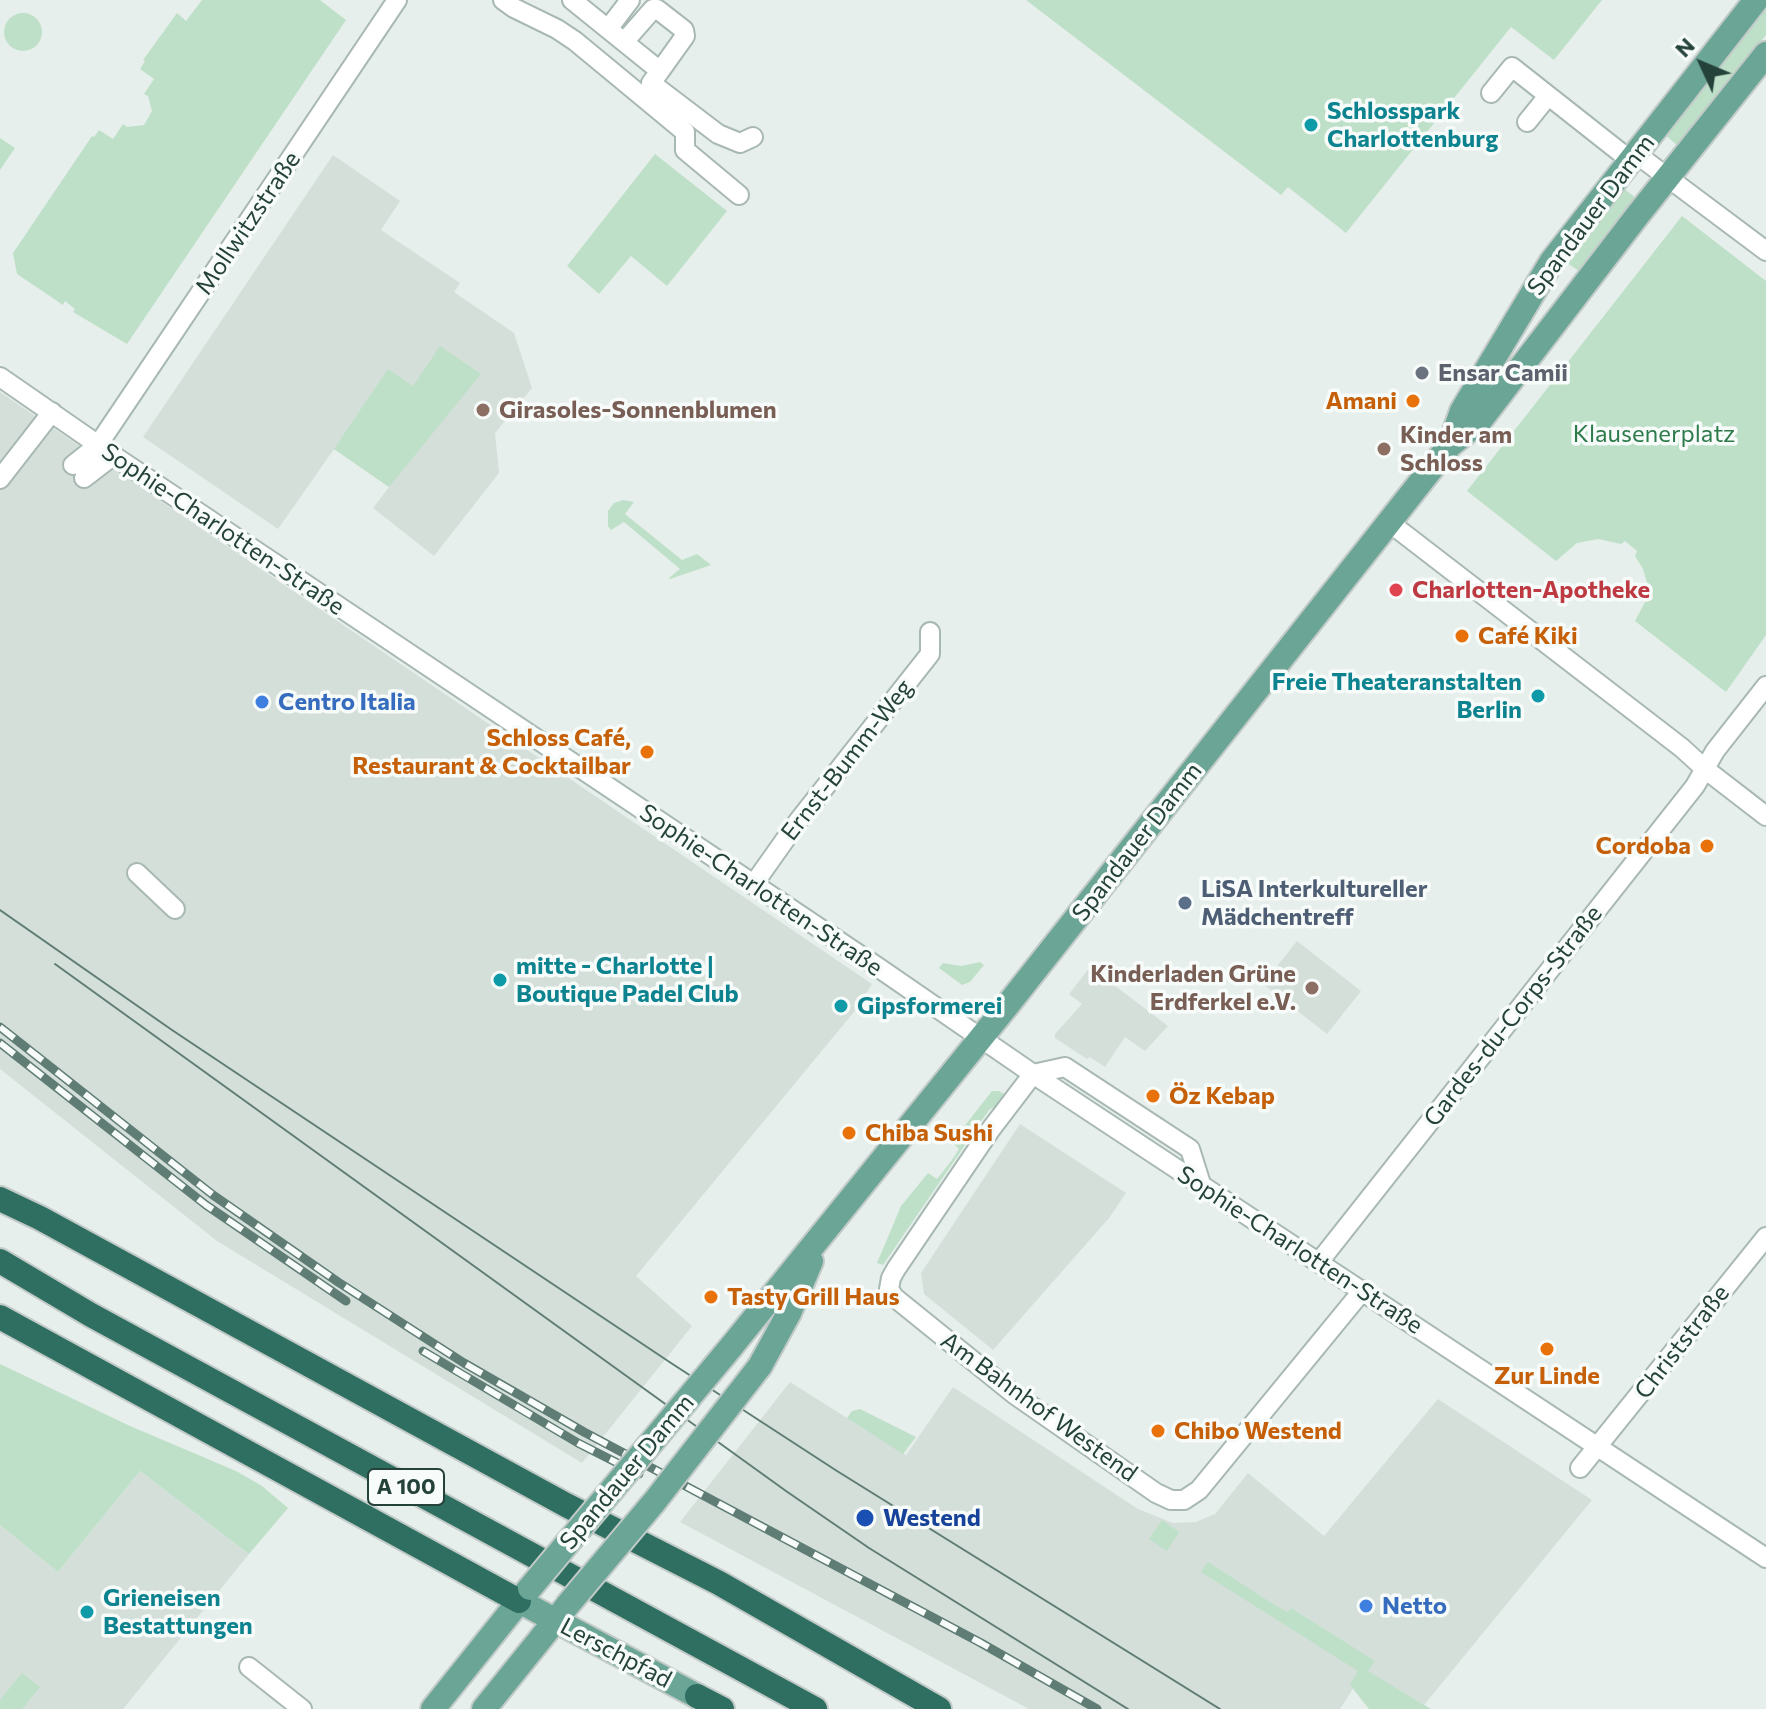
<!DOCTYPE html>
<meta charset="utf-8">
<style>
body{margin:0}
#map{position:relative;width:1766px;height:1709px;overflow:hidden;background:#e6efeb;font-family:Commissioner,sans-serif}
canvas{display:block}
.north{position:absolute;left:1662px;top:24px;width:80px;height:80px;-webkit-text-stroke:6px #f7fbf9;paint-order:stroke;rotate:314deg;font-size:22px;font-weight:700;line-height:32px;text-align:center;color:#24423a}
.north::after{content:'';display:block;margin:auto;width:28px;height:36px;background:#24423a;clip-path:polygon(50% 0,100% 100%,50% 72%,0 100%)}
</style>
<div id="map">
<canvas width="1766" height="1709"></canvas>
<div class="north">N</div>
</div>
<script>
const ctx = document.querySelector('canvas').getContext('2d');
ctx.lineJoin = 'round';
function fill(path, color) {
  ctx.fillStyle = color;
  ctx.fill(path, 'evenodd');
}
function poly(rows) {
  const path = new Path2D();
  for (const r of rows) {
    if (r.length === 3) {
      path.moveTo(r[0] + r[2], r[1]);
      path.arc(r[0], r[1], r[2], 0, 2 * Math.PI);
      continue;
    }
    path.moveTo(r[0], r[1]);
    for (let i = 2; i < r.length; i += 2) path.lineTo(r[i], r[i + 1]);
  }
  return path;
}
function trace(path, color, width, dash) {
  ctx.strokeStyle = color;
  ctx.lineWidth = width;
  ctx.lineCap = dash ? 'butt' : 'round';
  ctx.setLineDash(dash || []);
  ctx.stroke(path);
}
function drawText(font, color, halo, rows, align = 'center') {
  ctx.font = font + ' Commissioner,sans-serif';
  ctx.lineWidth = 7;
  ctx.setLineDash([]);
  ctx.textBaseline = 'middle';
  ctx.strokeStyle = halo;
  ctx.fillStyle = color;
  for (const [text, x, y, turn = 0] of rows) {
    ctx.save();
    ctx.translate(x, y);
    ctx.rotate((+turn || 0) * Math.PI / 180);
    ctx.textAlign = isNaN(turn) ? turn : align;
    if (halo) ctx.strokeText(text, 0, 0);
    ctx.fillText(text, 0, 0);
    ctx.restore();
  }
}
const built = poly([
 [333,155,400,201,381,230,460,283,454,292,514,333,532,388,495,433,499,473,434,556,373,508,389,487,334,449,278,529,143,437],
 [0,392,872,984,858,1007,636,1276,692,1326,582,1463,217,1241,0,1069],
 [1297,941,1361,991,1327,1034,1263,984],
 [1090,967,1168,1026,1145,1051,1125,1037,1105,1067,1090,1057,1087,1059,1055,1038,1055,1034,1082,1004,1069,994],
 [1020,1124,1126,1193,1109,1218,993,1350,924,1294,921,1273],
 [790,1382,906,1455,953,1387,1138,1509,1173,1523,1196,1522,1215,1514,1248,1473,1324,1536,1438,1399,1592,1500,1424,1705,1365,1670,1340,1709,1029,1709,680,1522],
 [140,1471,249,1554,123,1709,0,1709,0,1525,58,1572]
]);
const green = poly([
 [202,0,320,0,346,20,127,344,73,312,75,309,65,301,63,305,17,274,13,253,92,136,94,137,99,130,113,139,123,124,127,127,144,125,152,111,148,96,144,94,154,79,140,69,145,61,143,60,177,13,186,21],
 [1026,0,1602,0,1554,60,1511,27,1346,233,1288,187,1281,195],
 [1766,6,1766,35,1678,146,1664,134],
 [23,32,19],
 [0,138,15,148,0,170],
 [655,154,727,211,667,286,631,256,599,294,567,266],
 [1623,188,1636,198,1579,271,1567,263],
 [1682,216,1766,281,1766,635,1726,692,1635,621,1645,602,1647,583,1643,569,1635,556,1637,551,1625,541,1621,544,1598,539,1577,543,1556,561,1467,491],
 [440,346,481,374,389,487,334,449,388,369,413,386],
 [623,500,634,502,625,514,682,560,697,554,711,565,670,579,669,578,680,569,624,522,611,530,608,526,608,511,614,503],
 [980,962,984,965,970,982,962,985,939,968,943,963,961,966],
 [992,1091,999,1091,1006,1095,999,1104,989,1110,883,1265,877,1263,901,1206,928,1173,937,1179,952,1160,959,1149,952,1142],
 [0,1364,130,1426,236,1471,262,1486,288,1508,249,1554,140,1471,58,1572,0,1525],
 [860,1409,916,1437,903,1454,847,1418,852,1411],
 [1162,1520,1179,1532,1167,1551,1149,1539],
 [1208,1562,1270,1602,1287,1612,1291,1608,1375,1661,1368,1671,1431,1709,1369,1709,1350,1685,1358,1671,1201,1572],
 [22,1673,40,1687,22,1709,0,1709,0,1700]
]);
const minor = poly([
 [503,0,514,8,557,29,575,41,621,79,685,132,685,150,739,195],
 [572,0,660,71,685,36,684,30,657,9,653,9,624,42],
 [608,29,630,0],
 [660,71,651,83,718,134,740,143,753,137],
 [1491,93,1512,67,1630,160],
 [1527,122,1548,96],
 [1635,153,1766,251],
 [0,377,120,460,879,968,1033,1074,1766,1558],
 [73,465,98,445,397,0],
 [84,478,114,455],
 [0,479,52,412],
 [1390,523,1682,748,1705,769,1766,816],
 [137,873,175,909],
 [753,885,799,820,930,654,930,632],
 [1201,1184,1190,1149,1065,1067,1033,1074,991,1129,896,1269,891,1278,889,1289,894,1297,1014,1394,1156,1493,1171,1500,1184,1500,1199,1490,1363,1290],
 [1319,1262,1695,786,1715,751,1766,686],
 [1580,1468,1766,1237],
 [249,1667,302,1709]
]);
const major = poly([
 [1450,445,1462,411,1552,261,1756,0],
 [731,1347,1010,1002,1450,445,1479,422,1637,216,1766,54],
 [760,1366,789,1313,811,1261],
 [519,1601,697,1696],
 [433,1709,529,1589],
 [484,1709,563,1611]
]);
const highway = poly([
 [0,1199,40,1218,566,1505,719,1583,939,1709],
 [0,1261,91,1315,815,1709],
 [0,1317,519,1601],
 [697,1696,722,1709]
]);
const tram = poly([
 [0,910,172,1030,671,1363,837,1471,1220,1709],
 [55,964,786,1491,869,1548,1128,1709]
]);
const rail = poly([
 [0,1027,213,1195,338,1282,464,1363,584,1432,981,1643,1097,1709],
 [0,1043,206,1205,346,1301],
 [423,1351,578,1443,639,1474]
]);
const majorBridge = poly([
 [530,1588,731,1347],
 [566,1607,655,1501,760,1366]
]);
const markers = [
 [1311,125,8,"#0f9aa8"],
 [1422,373,8,"#6b7280"],
 [1413,401,8,"#e8710a"],
 [483,410,8,"#8d6e63"],
 [1384,449,8,"#8d6e63"],
 [1396,590,8,"#e0444e"],
 [1462,636,8,"#e8710a"],
 [1538,696,8,"#0f9aa8"],
 [262,702,8,"#3f7fe0"],
 [647,752,8,"#e8710a"],
 [1707,846,8,"#e8710a"],
 [1185,903,8,"#5c6f8a"],
 [500,980,8,"#0f9aa8"],
 [1312,988,8,"#8d6e63"],
 [841,1006,8,"#0f9aa8"],
 [1153,1096,8,"#e8710a"],
 [849,1133,8,"#e8710a"],
 [711,1297,8,"#e8710a"],
 [1547,1349,8,"#e8710a"],
 [1158,1431,8,"#e8710a"],
 [865,1518,10,"#1a4fb4"],
 [1366,1606,8,"#3f7fe0"],
 [87,1612,8,"#0f9aa8"]
];
const shields = [
 [406,1487,76]
];
const shieldNames = [
 ["A 100",406,1487]
];
const cultureNames = [
 ["Schlosspark",1327,111],
 ["Charlottenburg",1327,139],
 ["Freie Theateranstalten",1522,682,"right"],
 ["Berlin",1522,710,"right"],
 ["mitte - Charlotte |",516,966],
 ["Boutique Padel Club",516,994],
 ["Gipsformerei",857,1006],
 ["Grieneisen",103,1598],
 ["Bestattungen",103,1626]
];
const streetNames = [
 ["Spandauer Damm",1591,215,-53],
 ["Mollwitzstraße",248,223,-56],
 ["Sophie-Charlotten-Straße",223,529,34],
 ["Ernst-Bumm-Weg",847,760,-52],
 ["Spandauer Damm",1137,842,-52],
 ["Sophie-Charlotten-Straße",761,890,34],
 ["Gardes-du-Corps-Straße",1513,1016,-52],
 ["Sophie-Charlotten-Straße",1300,1250,33],
 ["Christstraße",1682,1342,-52],
 ["Am Bahnhof Westend",1039,1407,36],
 ["Spandauer Damm",627,1472,-50],
 ["Lerschpfad",616,1653,28]
];
const worshipNames = [
 ["Ensar Camii",1438,373]
];
const foodNames = [
 ["Amani",1397,401,"right"],
 ["Café Kiki",1478,636],
 ["Schloss Café,",631,738,"right"],
 ["Restaurant & Cocktailbar",631,766,"right"],
 ["Cordoba",1691,846,"right"],
 ["Öz Kebap",1169,1096],
 ["Chiba Sushi",865,1133],
 ["Tasty Grill Haus",727,1297],
 ["Zur Linde",1547,1376,"center"],
 ["Chibo Westend",1174,1431]
];
const educationNames = [
 ["Girasoles-Sonnenblumen",499,410],
 ["Kinder am",1400,435],
 ["Schloss",1400,463],
 ["Kinderladen Grüne",1296,974,"right"],
 ["Erdferkel e.V.",1296,1002,"right"]
];
const parkNames = [
 ["Klausenerplatz",1654,434]
];
const healthNames = [
 ["Charlotten-Apotheke",1412,590]
];
const shopNames = [
 ["Centro Italia",278,702],
 ["Netto",1382,1606]
];
const serviceNames = [
 ["LiSA Interkultureller",1201,889],
 ["Mädchentreff",1201,917]
];
const transitNames = [
 ["Westend",883,1518]
];
fill(built, '#d4dfda');
fill(green, '#bfe0c8');
trace(minor, '#a8b8b2', 22);
trace(major, '#c2cac8', 28);
trace(highway, '#c2cac8', 28);
trace(minor, '#fff', 18);
trace(major, '#6aa596', 24);
trace(highway, '#2f6f62', 24);
trace(tram, '#5f7d75', 2);
trace(rail, '#5f7d75', 9);
trace(rail, '#f7fbf9', 6, [18]);
trace(majorBridge, '#c2cac8', 28, []);
trace(majorBridge, '#6aa596', 24);
for (const [x, y, r, color] of markers) {
  const dot = new Path2D();
  dot.arc(x, y, r, 0, 2 * Math.PI);
  ctx.fillStyle = color;
  ctx.fill(dot);
  trace(dot, '#f7fbf9', 3);
}
for (const [x, y, w] of shields) {
  const box = new Path2D();
  box.roundRect(x - w / 2, y - 18, w, 36, 6);
  ctx.fillStyle = '#f7fbf9';
  ctx.fill(box);
  trace(box, '#24423a', 2);
}
drawText('bold 22px', '#24423a', null, shieldNames);
drawText('bold 24px', '#0d838f', '#f7fbf9', cultureNames, 'left');
drawText('24px', '#24423a', '#f7fbf9', streetNames);
drawText('bold 24px', '#5b616d', '#f7fbf9', worshipNames, 'left');
drawText('bold 24px', '#c56008', '#f7fbf9', foodNames, 'left');
drawText('bold 24px', '#785e54', '#f7fbf9', educationNames, 'left');
drawText('24px', '#2d7a4b', '#f7fbf9', parkNames);
drawText('bold 24px', '#be3a42', '#f7fbf9', healthNames, 'left');
drawText('bold 24px', '#366cbe', '#f7fbf9', shopNames, 'left');
drawText('bold 24px', '#4e5e75', '#f7fbf9', serviceNames, 'left');
drawText('bold 24px', '#164399', '#f7fbf9', transitNames, 'left');
</script>
